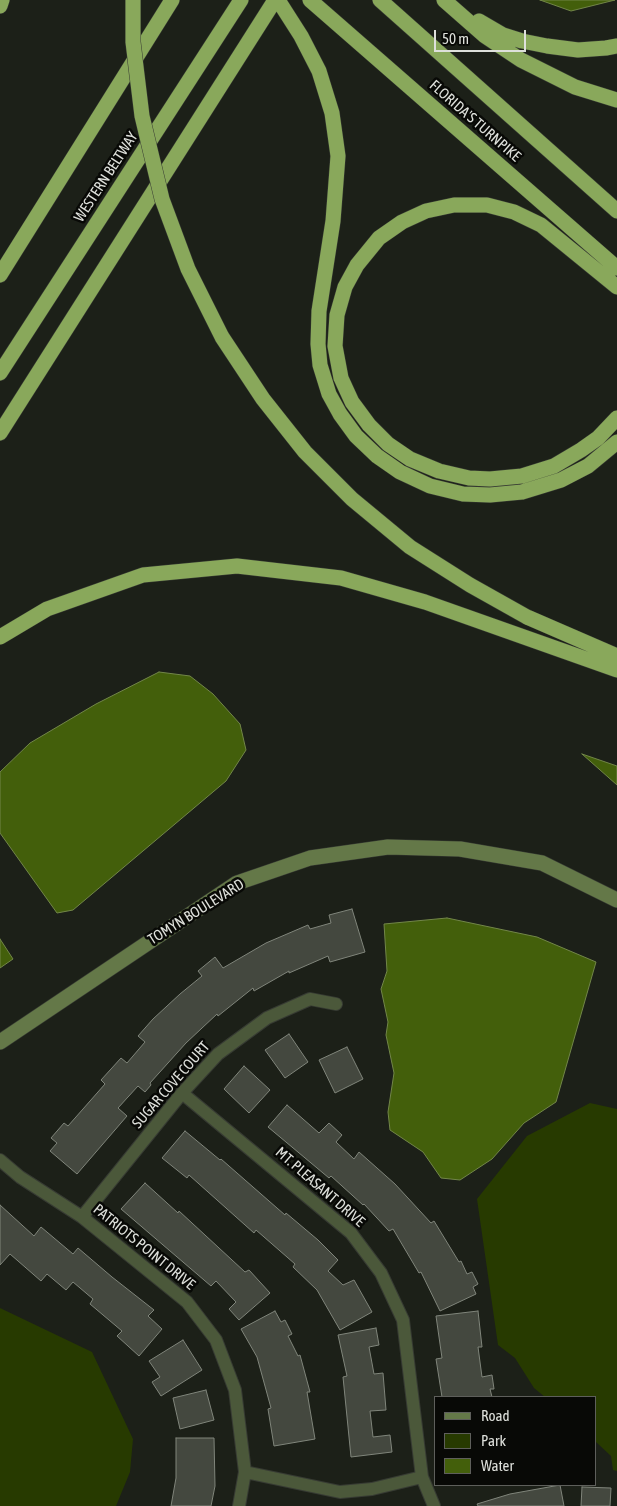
<!DOCTYPE html>
<style>
body{margin:0}
#map{position:relative;width:617px;height:1506px;overflow:hidden;background:#1c2018;font-family:"Asap Condensed",sans-serif}
canvas{display:block}
.legend{position:absolute;left:434px;top:1396px;width:162px;height:90px;box-sizing:border-box;background:#080906;border:1px solid #5e5f5b;margin:0;padding:6px 9px;list-style:none;font-size:15px;color:#dee0db}
.legend li{display:flex;align-items:center;gap:10px;height:25px}
.legend b{width:25px;border:1px solid #5e5f5b}
.scale{position:absolute;left:434px;top:30px;width:92px;height:22px;box-sizing:border-box;border:2px solid #dee0db;border-top:0;padding-left:6px;font-size:15px;line-height:18px;white-space:nowrap;color:#dee0db;-webkit-text-stroke:4px #080906;paint-order:stroke}
</style>
<div id="map">
<canvas width="617" height="1506"></canvas>
<ul class="legend">
<li><b style="height:6px;background:#647848"></b>Road</li>
<li><b style="height:14px;background:#273a00"></b>Park</li>
<li><b style="height:14px;background:#435f0b"></b>Water</li>
</ul>
<div class="scale">50 m</div>
</div>
<script>
const ctx = document.querySelector('canvas').getContext('2d');
ctx.lineJoin = 'round';
function fill(path, color) {
  ctx.fillStyle = color;
  ctx.fill(path, 'evenodd');
}
function poly(rows) {
  const path = new Path2D();
  for (const r of rows) {
    path.moveTo(r[0], r[1]);
    for (let i = 2; i < r.length; i += 2) path.lineTo(r[i], r[i + 1]);
  }
  return path;
}
function trace(path, color, width, dash) {
  ctx.strokeStyle = color;
  ctx.lineWidth = width;
  ctx.lineCap = dash ? 'butt' : 'round';
  ctx.setLineDash(dash || []);
  ctx.stroke(path);
}
function drawText(font, color, halo, rows, align = 'center') {
  ctx.font = font + ' "Asap Condensed",sans-serif';
  ctx.lineWidth = 5;
  ctx.setLineDash([]);
  ctx.textBaseline = 'middle';
  ctx.strokeStyle = halo;
  ctx.fillStyle = color;
  for (const [text, x, y, turn = 0] of rows) {
    ctx.save();
    ctx.translate(x, y);
    ctx.rotate((+turn || 0) * Math.PI / 180);
    ctx.textAlign = isNaN(turn) ? turn : align;
    if (halo) ctx.strokeText(text, 0, 0);
    ctx.fillText(text, 0, 0);
    ctx.restore();
  }
}
const green = poly([
 [590,1103,617,1109,617,1471,613,1470,611,1456,596,1442,596,1397,545,1397,534,1388,515,1358,498,1345,477,1199,527,1136],
 [0,1308,92,1352,133,1439,130,1472,116,1506,0,1506]
]);
const water = poly([
 [540,0,615,0,571,11,540,0],
 [159,672,190,676,213,694,240,724,246,750,226,781,73,910,57,913,0,833,0,772,30,743,96,704,159,672],
 [582,754,617,766,617,785,582,754],
 [447,918,537,937,596,962,556,1102,524,1123,492,1159,460,1180,441,1178,423,1152,390,1130,388,1112,394,1073,386,1035,388,1022,381,989,387,971,384,924,447,918],
 [0,939,13,959,0,968,0,939]
]);
const building = poly([
 [352,909,365,952,330,962,328,956,289,973,289,971,254,991,253,988,218,1016,217,1014,186,1043,150,1083,151,1085,145,1092,138,1086,118,1108,127,1116,77,1174,50,1151,57,1143,51,1138,64,1123,68,1126,105,1084,101,1080,121,1058,127,1063,145,1042,138,1036,153,1019,180,994,202,976,198,971,215,957,223,968,266,943,308,925,310,929,331,923,329,915,352,909],
 [289,1034,308,1062,285,1078,265,1050,289,1034],
 [347,1047,363,1079,335,1093,319,1060,347,1047],
 [244,1066,270,1090,249,1113,224,1089,244,1066],
 [287,1105,319,1133,329,1123,342,1135,336,1142,354,1159,359,1152,395,1184,431,1223,434,1221,459,1262,461,1261,467,1274,472,1272,478,1284,473,1287,476,1294,440,1311,421,1272,419,1273,393,1229,389,1231,364,1204,363,1205,331,1176,329,1178,268,1127,287,1105],
 [185,1131,220,1160,221,1159,285,1215,286,1213,318,1240,338,1260,328,1271,343,1285,354,1280,372,1312,340,1330,317,1290,293,1267,295,1264,256,1230,254,1233,189,1175,187,1178,162,1158,185,1131],
 [145,1183,178,1213,179,1211,245,1272,249,1270,270,1293,239,1320,229,1309,236,1302,216,1281,211,1286,121,1209,145,1183],
 [0,1205,34,1236,41,1227,73,1254,78,1248,112,1277,154,1310,148,1316,162,1329,139,1356,117,1336,122,1331,90,1304,93,1299,73,1282,66,1290,47,1274,41,1281,10,1254,0,1265,0,1205],
 [275,1311,281,1322,285,1320,292,1334,288,1336,298,1356,300,1355,310,1392,307,1392,315,1439,274,1446,268,1409,271,1408,257,1357,241,1329,275,1311],
 [478,1311,482,1347,478,1347,482,1377,492,1375,494,1389,490,1389,492,1397,442,1397,436,1359,442,1358,436,1316,478,1311],
 [376,1328,379,1345,369,1347,374,1374,383,1373,386,1410,370,1411,373,1437,390,1435,392,1452,351,1457,343,1377,347,1376,338,1335,376,1328],
 [183,1340,202,1370,161,1396,152,1382,160,1377,149,1361,183,1340],
 [206,1390,214,1420,180,1429,173,1398,206,1390],
 [176,1438,214,1438,215,1486,211,1506,171,1506,176,1478,176,1438],
 [560,1485,564,1506,478,1506,477,1504,510,1494,560,1485],
 [582,1487,611,1488,610,1506,581,1506,582,1487]
]);
const street = poly([
 [182,1093,351,1233,381,1273,403,1320,422,1477,434,1506],
 [0,1160,20,1177,82,1217,187,1302,216,1340,235,1390,245,1472,239,1506],
 [82,1217,182,1093,218,1054,267,1018,310,999,336,1004],
 [245,1472,340,1492,372,1489,422,1477]
]);
const secondary = poly([
 [0,1042,237,883,310,858,388,847,460,849,542,863,617,900]
]);
const highway = poly([
 [278,0,301,36,319,71,332,113,338,156,333,221,319,311,318,344,320,365,329,394,340,414,356,436,377,456,400,472,430,486,463,494,490,495,522,492,561,480,588,466,617,442],
 [310,0,617,268],
 [380,0,617,211],
 [444,0,485,36,521,60,575,87,617,100],
 [0,6,2,0],
 [479,21,503,35,522,41,547,46,578,50,606,48,617,46],
 [0,275,172,0],
 [617,287,541,225,514,212,487,205,454,205,426,211,402,222,379,238,357,265,345,287,337,315,335,346,341,378,352,402,369,425,388,444,410,459,439,471,469,478,490,479,522,476,554,466,581,450,598,438,617,418],
 [0,373,241,0],
 [0,433,275,0],
 [527,617,617,656],
 [0,637,47,609,143,575,237,566,341,578,425,602,617,670]
]);
const highwayBridge = poly([
 [133,0,133,42,142,116,162,199,188,269,222,337,263,399,305,452,352,499,410,547,470,585,527,617]
]);
const streetNames = [
 ["FLORIDA'S TURNPIKE",475,121,41],
 ["WESTERN BELTWAY",106,177,-57],
 ["TOMYN BOULEVARD",196,912,-32],
 ["SUGAR COVE COURT",171,1085,-49],
 ["MT. PLEASANT DRIVE",320,1187,41],
 ["PATRIOTS POINT DRIVE",144,1247,39]
];
fill(green, '#273a00');
fill(water, '#435f0b');
trace(water, '#728649', 1);
fill(building, '#44483f');
trace(building, '#80857b', 1);
trace(street, '#373b33', 14);
trace(secondary, '#373b33', 16);
trace(highway, '#373b33', 16);
trace(street, '#4b583a', 12);
trace(secondary, '#647848', 15);
trace(highway, '#89a85b', 15);
trace(highwayBridge, '#373b33', 16, []);
trace(highwayBridge, '#89a85b', 15);
drawText('15px', '#dee0db', '#080906', streetNames);
</script>
